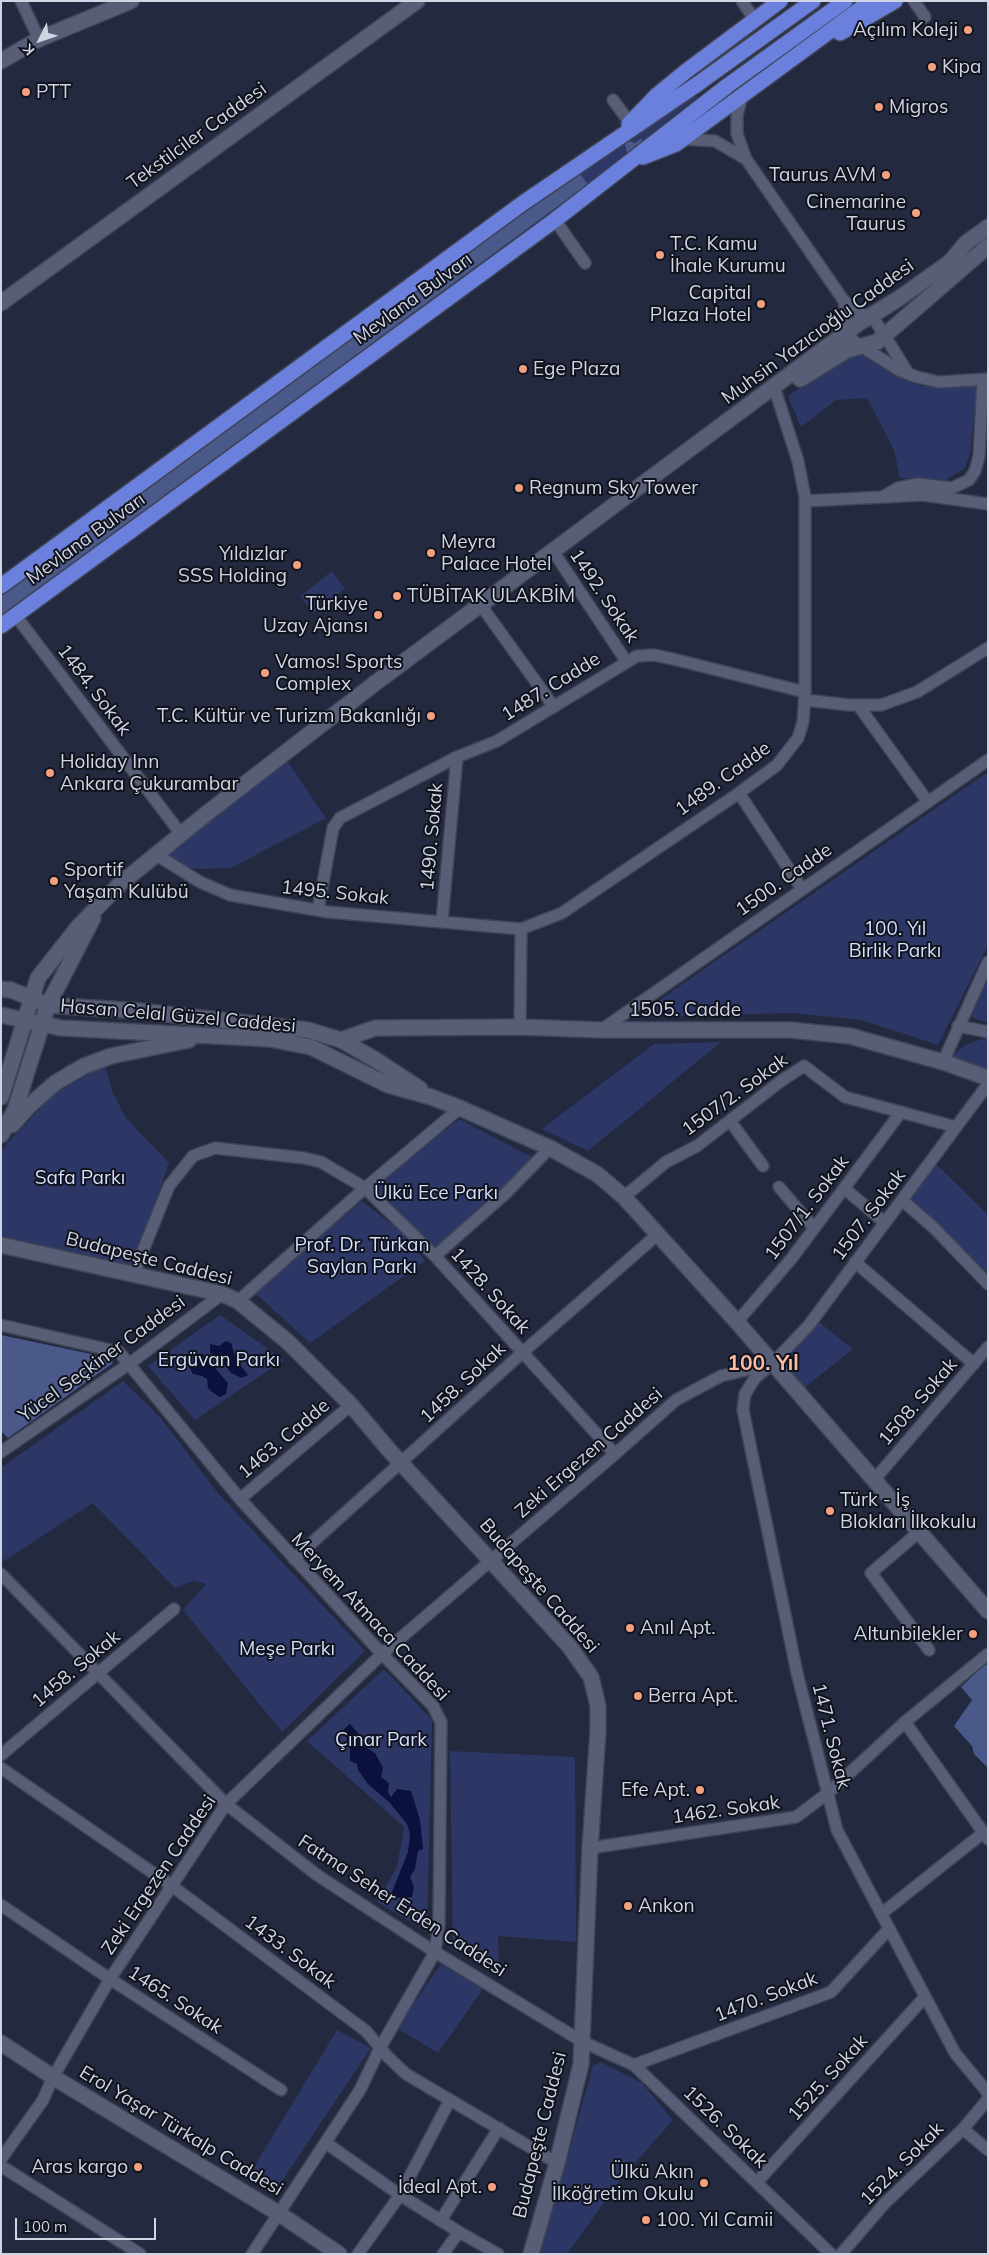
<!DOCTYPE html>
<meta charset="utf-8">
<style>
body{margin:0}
#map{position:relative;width:989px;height:2255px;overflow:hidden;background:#23293e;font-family:Mulish,sans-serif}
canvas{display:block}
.frame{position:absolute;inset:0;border:2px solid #d0d5e3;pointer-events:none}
.north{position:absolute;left:15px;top:15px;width:50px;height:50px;-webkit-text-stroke:4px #10121c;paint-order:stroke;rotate:229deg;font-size:14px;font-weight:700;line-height:20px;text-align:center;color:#d0d5e3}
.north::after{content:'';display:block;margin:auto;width:18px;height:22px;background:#d0d5e3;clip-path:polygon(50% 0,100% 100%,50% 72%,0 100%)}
.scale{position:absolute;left:15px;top:2218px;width:141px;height:22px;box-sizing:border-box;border:2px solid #d0d5e3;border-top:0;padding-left:6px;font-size:15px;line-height:18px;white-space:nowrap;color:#d0d5e3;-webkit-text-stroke:4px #10121c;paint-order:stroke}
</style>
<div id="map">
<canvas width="989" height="2255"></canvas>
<div class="frame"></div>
<div class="north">K</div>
<div class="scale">100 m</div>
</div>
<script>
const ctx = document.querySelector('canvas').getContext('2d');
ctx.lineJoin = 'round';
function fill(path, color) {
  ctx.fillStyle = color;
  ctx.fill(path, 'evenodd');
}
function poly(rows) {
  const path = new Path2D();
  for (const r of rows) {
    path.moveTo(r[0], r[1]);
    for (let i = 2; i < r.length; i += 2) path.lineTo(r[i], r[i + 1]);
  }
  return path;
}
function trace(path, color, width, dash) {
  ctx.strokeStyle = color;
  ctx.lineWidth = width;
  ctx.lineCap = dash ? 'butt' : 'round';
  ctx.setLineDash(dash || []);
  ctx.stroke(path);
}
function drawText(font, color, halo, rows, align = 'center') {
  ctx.font = font + ' Mulish,sans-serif';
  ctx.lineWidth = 4;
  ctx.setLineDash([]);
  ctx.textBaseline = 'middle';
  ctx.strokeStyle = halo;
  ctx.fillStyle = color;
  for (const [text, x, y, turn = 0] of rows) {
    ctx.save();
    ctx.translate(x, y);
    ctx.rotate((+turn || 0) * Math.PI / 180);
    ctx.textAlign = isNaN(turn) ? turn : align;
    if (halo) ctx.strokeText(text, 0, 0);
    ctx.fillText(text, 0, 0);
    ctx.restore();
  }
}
const green = poly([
 [696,95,698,97,588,184,580,174],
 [856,352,878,362,920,386,977,385,970,454,965,468,946,480,900,478,894,450,867,398,836,400,801,427,788,396,849,354],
 [332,571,345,589,313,613,300,596],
 [283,755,326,818,231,868,195,869,155,854],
 [988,772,988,945,938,1045,861,1020,792,1013,635,1017],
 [988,976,988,1023,973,1018,971,1011],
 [988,1037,988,1069,949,1058,965,1045],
 [721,1042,588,1151,542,1129,654,1044],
 [105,1065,112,1091,126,1118,169,1163,146,1229,150,1231,137,1267,1,1238,1,1150,55,1093],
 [459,1119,532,1157,490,1204,436,1253,370,1190],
 [936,1164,988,1215,988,1274,910,1201],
 [362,1201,402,1232,425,1261,310,1343,254,1292],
 [220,1315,284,1360,195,1420,148,1366],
 [819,1322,853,1349,804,1388,784,1363],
 [123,1381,160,1417,217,1492,365,1651,282,1732,183,1610,206,1584,193,1581,175,1588,93,1503,4,1561,1,1558,1,1468],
 [384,1669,432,1720,427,1931,377,1902,397,1867,404,1827,307,1741],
 [450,1751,575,1757,576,1942,498,1936,499,1975,453,1948],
 [441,1964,483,1989,438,2053,397,2028],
 [337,2030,371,2048,276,2190,249,2175],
 [601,2062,642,2083,673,2120,621,2179,567,2254,540,2254,593,2066]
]);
const forest = poly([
 [641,139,643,141,627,154,625,143,629,141,635,143],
 [580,174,588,184,576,193,1,616,1,596,496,232],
 [1,1335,110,1358,113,1363,8,1438,1,1431],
 [985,1664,988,1666,988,1768,974,1754,972,1746,954,1726,972,1700,961,1687]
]);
const water = poly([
 [226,1341,231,1343,237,1361,248,1375,242,1378,231,1373,221,1360,210,1353,210,1344,219,1346],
 [202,1353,228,1383,226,1394,220,1397,212,1392,208,1388,207,1379,202,1376,193,1374,189,1367],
 [350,1724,357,1732,363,1746,375,1753,383,1768,381,1777,389,1783,388,1792,391,1797,397,1789,411,1791,420,1820,423,1849,418,1851,415,1869,410,1877,414,1887,412,1897,394,1898,392,1892,408,1852,410,1834,407,1824,389,1802,368,1784,358,1770,357,1764,350,1761,350,1749,344,1729]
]);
const street = poly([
 [21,1,39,39],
 [742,1,755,20],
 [914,1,925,17],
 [742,96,737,115,737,134,746,159,844,301,858,313,870,316,876,322,908,373],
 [613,100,630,123],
 [682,139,715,141,746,159],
 [555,220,585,263],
 [844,301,849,331,853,341,899,370,917,377,939,382,988,379],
 [884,496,898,488,919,484,952,488,969,480,975,471,979,456,983,380],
 [805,501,923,495,988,504],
 [553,551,626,661],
 [480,604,554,707],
 [16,616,181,834],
 [805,700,849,705,881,705,917,692,988,648],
 [858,705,928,802],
 [739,793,802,889],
 [155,854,200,882,230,895,328,912,521,929],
 [318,910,333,828,340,818,457,757,497,741,637,656,654,655,673,659,805,692],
 [442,921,457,757],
 [958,1026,988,1032],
 [520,1027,521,929,562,913,739,793,777,765,798,738,803,722,805,692,805,497,798,461,776,393],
 [601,1030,988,760],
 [943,1062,988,962],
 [988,1084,809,1325,773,1363,755,1378,745,1394,743,1410,797,1673,837,1830,955,2053,988,2093],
 [730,1121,763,1166],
 [779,1187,814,1228],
 [844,1188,885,1223],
 [624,1197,666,1162,697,1146,781,1081,804,1066,845,1097,956,1127],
 [902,1200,934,1228,988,1284],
 [435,1256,505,1194,550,1148],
 [855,1262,974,1364],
 [134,1273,169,1186,193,1156,215,1148,304,1158,321,1162,365,1188,435,1256,615,1454],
 [238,1301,365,1188,460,1108],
 [737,1322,792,1258,901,1112],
 [1,1325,119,1352,240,1499,382,1654,433,1706,441,1722,439,1924,435,1952,380,2048,360,2090,252,2254],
 [1,1452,129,1364,222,1294],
 [874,1480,988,1347],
 [240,1499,351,1405],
 [919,1532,871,1573,929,1650],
 [294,1559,522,1353,658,1234],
 [1,1574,226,1804,317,1875,435,1952,583,2042,634,2065,831,2254],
 [905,1722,988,1839],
 [1,1755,174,1609],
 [1,1768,172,1886,366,2031,388,2057,406,2074,557,2163],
 [590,1848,796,1817,828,1793,905,1722,988,1654],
 [1,1905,110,1979,281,2090],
 [881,1914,983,1833],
 [634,2065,831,1992,888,1930],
 [963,2129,988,2150],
 [326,2143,400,2195,459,2232,498,2254],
 [1,2159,43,2100,53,2077,110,1979,226,1804,382,1654,615,1454,676,1400,721,1376,771,1364],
 [1,2166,140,2254],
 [757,2182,924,1998],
 [441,2220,499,2128],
 [358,2254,400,2195,450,2100],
 [443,2254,459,2232],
 [841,2254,885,2203,963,2129,988,2099]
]);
const secondary = poly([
 [1,61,39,39,131,1],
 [1,303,417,1],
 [800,379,847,350,877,342,988,246],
 [1,989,11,990,48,1005,140,1011,308,1030,341,1040,376,1060,420,1089],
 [1,1015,61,1028,270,1039,311,1047,388,1085,431,1097,460,1108,550,1148,597,1174,624,1197,737,1322,988,1611],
 [341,1040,375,1028,520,1027,601,1030,790,1030,850,1036,943,1062,988,1078],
 [1,1097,38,978,78,927,120,884,206,814,374,684,859,323,898,299,950,262,966,243,988,227],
 [12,1125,28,1107,55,1083,84,1066,111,1056,189,1040],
 [1,1135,15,1110,48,1005,93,918],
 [1,1245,222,1294,238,1301,288,1342,351,1405,389,1450,569,1646,591,1677,598,1706,598,1731,590,1848,581,2064,557,2163,531,2254],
 [1,2043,53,2077,278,2213,339,2254]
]);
const highway = poly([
 [840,33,895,1],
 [629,124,657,95,685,72,780,1],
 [643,157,676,144,871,1],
 [1,586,523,203,699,83,813,1],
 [1,626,555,220,727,86,845,1]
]);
const markers = [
 [968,30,5,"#f2a07f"],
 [932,67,5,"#f2a07f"],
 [26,92,5,"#f2a07f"],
 [879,107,5,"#f2a07f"],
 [886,175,5,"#f2a07f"],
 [916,213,5,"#f2a07f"],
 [660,255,5,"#f2a07f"],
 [761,304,5,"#f2a07f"],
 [523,369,5,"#f2a07f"],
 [519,488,5,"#f2a07f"],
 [431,553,5,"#f2a07f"],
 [297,565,5,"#f2a07f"],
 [397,596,5,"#f2a07f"],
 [378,615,5,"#f2a07f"],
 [265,673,5,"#f2a07f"],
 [431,716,5,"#f2a07f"],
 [50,773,5,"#f2a07f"],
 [54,881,5,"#f2a07f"],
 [830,1511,5,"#f2a07f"],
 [630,1628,5,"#f2a07f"],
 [973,1634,5,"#f2a07f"],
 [638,1696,5,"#f2a07f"],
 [700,1790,5,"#f2a07f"],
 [628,1906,5,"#f2a07f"],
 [138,2167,5,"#f2a07f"],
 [704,2183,5,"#f2a07f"],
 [492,2187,5,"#f2a07f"],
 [646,2220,5,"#f2a07f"]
];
const poiNames = [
 ["Açılım Koleji",958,30,"right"],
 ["Kipa",942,67],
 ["PTT",36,92],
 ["Migros",889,107],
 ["Taurus AVM",876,175,"right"],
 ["Cinemarine",906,202,"right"],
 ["Taurus",906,224,"right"],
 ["T.C. Kamu",670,244],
 ["İhale Kurumu",670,266],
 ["Capital",751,293,"right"],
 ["Plaza Hotel",751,315,"right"],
 ["Ege Plaza",533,369],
 ["Regnum Sky Tower",529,488],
 ["Meyra",441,542],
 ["Palace Hotel",441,564],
 ["Yıldızlar",287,554,"right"],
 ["SSS Holding",287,576,"right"],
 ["TÜBİTAK ULAKBİM",407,596],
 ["Türkiye",368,604,"right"],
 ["Uzay Ajansı",368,626,"right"],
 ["Vamos! Sports",275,662],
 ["Complex",275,684],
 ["T.C. Kültür ve Turizm Bakanlığı",421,716,"right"],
 ["Holiday Inn",60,762],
 ["Ankara Çukurambar",60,784],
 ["Sportif",64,870],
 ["Yaşam Kulübü",64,892],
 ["Türk - İş",840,1500],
 ["Blokları İlkokulu",840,1522],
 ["Anıl Apt.",640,1628],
 ["Altunbilekler",963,1634,"right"],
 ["Berra Apt.",648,1696],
 ["Efe Apt.",690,1790,"right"],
 ["Ankon",638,1906],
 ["Aras kargo",128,2167,"right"],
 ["Ülkü Akın",694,2172,"right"],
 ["İlköğretim Okulu",694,2194,"right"],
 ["İdeal Apt.",482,2187,"right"],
 ["100. Yıl Camii",656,2220]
];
const streetNames = [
 ["Tekstilciler Caddesi",197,136,-36],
 ["Mevlana Bulvarı",413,299,-36],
 ["Muhsin Yazıcıoğlu Caddesi",818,332,-36],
 ["Mevlana Bulvarı",86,539,-36],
 ["1492. Sokak",604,596,56],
 ["1487. Cadde",551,687,-32],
 ["1484. Sokak",94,690,53],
 ["1489. Cadde",723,779,-36],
 ["1490. Sokak",432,837,-85],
 ["1500. Cadde",784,880,-35],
 ["1495. Sokak",335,893,6],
 ["1505. Cadde",685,1010],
 ["Hasan Celal Güzel Caddesi",178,1016,5],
 ["1507/2. Sokak",735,1095,-36],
 ["1507/1. Sokak",807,1208,-53],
 ["1507. Sokak",869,1215,-53],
 ["Budapeşte Caddesi",149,1259,14],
 ["1428. Sokak",490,1291,48],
 ["Yücel Seçkiner Caddesi",102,1359,-36],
 ["1458. Sokak",463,1383,-43],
 ["1508. Sokak",918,1402,-49],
 ["1463. Cadde",284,1439,-40],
 ["Zeki Ergezen Caddesi",589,1453,-41],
 ["Budapeşte Caddesi",539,1586,49],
 ["Meryem Atmaca Caddesi",370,1617,47],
 ["1458. Sokak",76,1669,-40],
 ["1471. Sokak",831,1736,76],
 ["1462. Sokak",726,1810,-8],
 ["Zeki Ergezen Caddesi",159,1875,-56],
 ["Fatma Seher Erden Caddesi",402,1906,33],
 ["1433. Sokak",290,1952,37],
 ["1470. Sokak",766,1997,-21],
 ["1465. Sokak",175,2000,33],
 ["1525. Sokak",828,2078,-48],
 ["1526. Sokak",725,2127,44],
 ["Erol Yaşar Türkalp Caddesi",181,2131,31],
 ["Budapeşte Caddesi",540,2135,-76],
 ["1524. Sokak",902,2164,-45]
];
const parkNames = [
 ["100. Yıl",895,929],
 ["Birlik Parkı",895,951],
 ["Safa Parkı",80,1178],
 ["Ülkü Ece Parkı",436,1193],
 ["Prof. Dr. Türkan",362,1245],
 ["Saylan Parkı",362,1267],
 ["Ergüvan Parkı",219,1360],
 ["Meşe Parkı",287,1649],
 ["Çınar Park",381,1740]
];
const quarterNames = [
 ["100. Yıl",763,1364]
];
fill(green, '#2c3765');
fill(forest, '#4a588a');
fill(water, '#0b113c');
trace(street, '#3f4456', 14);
trace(secondary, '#3f4456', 18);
trace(highway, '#3f4456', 18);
trace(street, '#575e76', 11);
trace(secondary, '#575e76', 15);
trace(highway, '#6a80dc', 15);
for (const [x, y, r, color] of markers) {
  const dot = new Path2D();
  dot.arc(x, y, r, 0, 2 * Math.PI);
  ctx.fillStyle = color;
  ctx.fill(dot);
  trace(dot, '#10121c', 2);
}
drawText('19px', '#d0d5e3', '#10121c', poiNames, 'left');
drawText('19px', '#d0d5e3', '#10121c', streetNames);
drawText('19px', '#d4dffe', '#10121c', parkNames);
drawText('bold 21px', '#fabca3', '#10121c', quarterNames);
</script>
